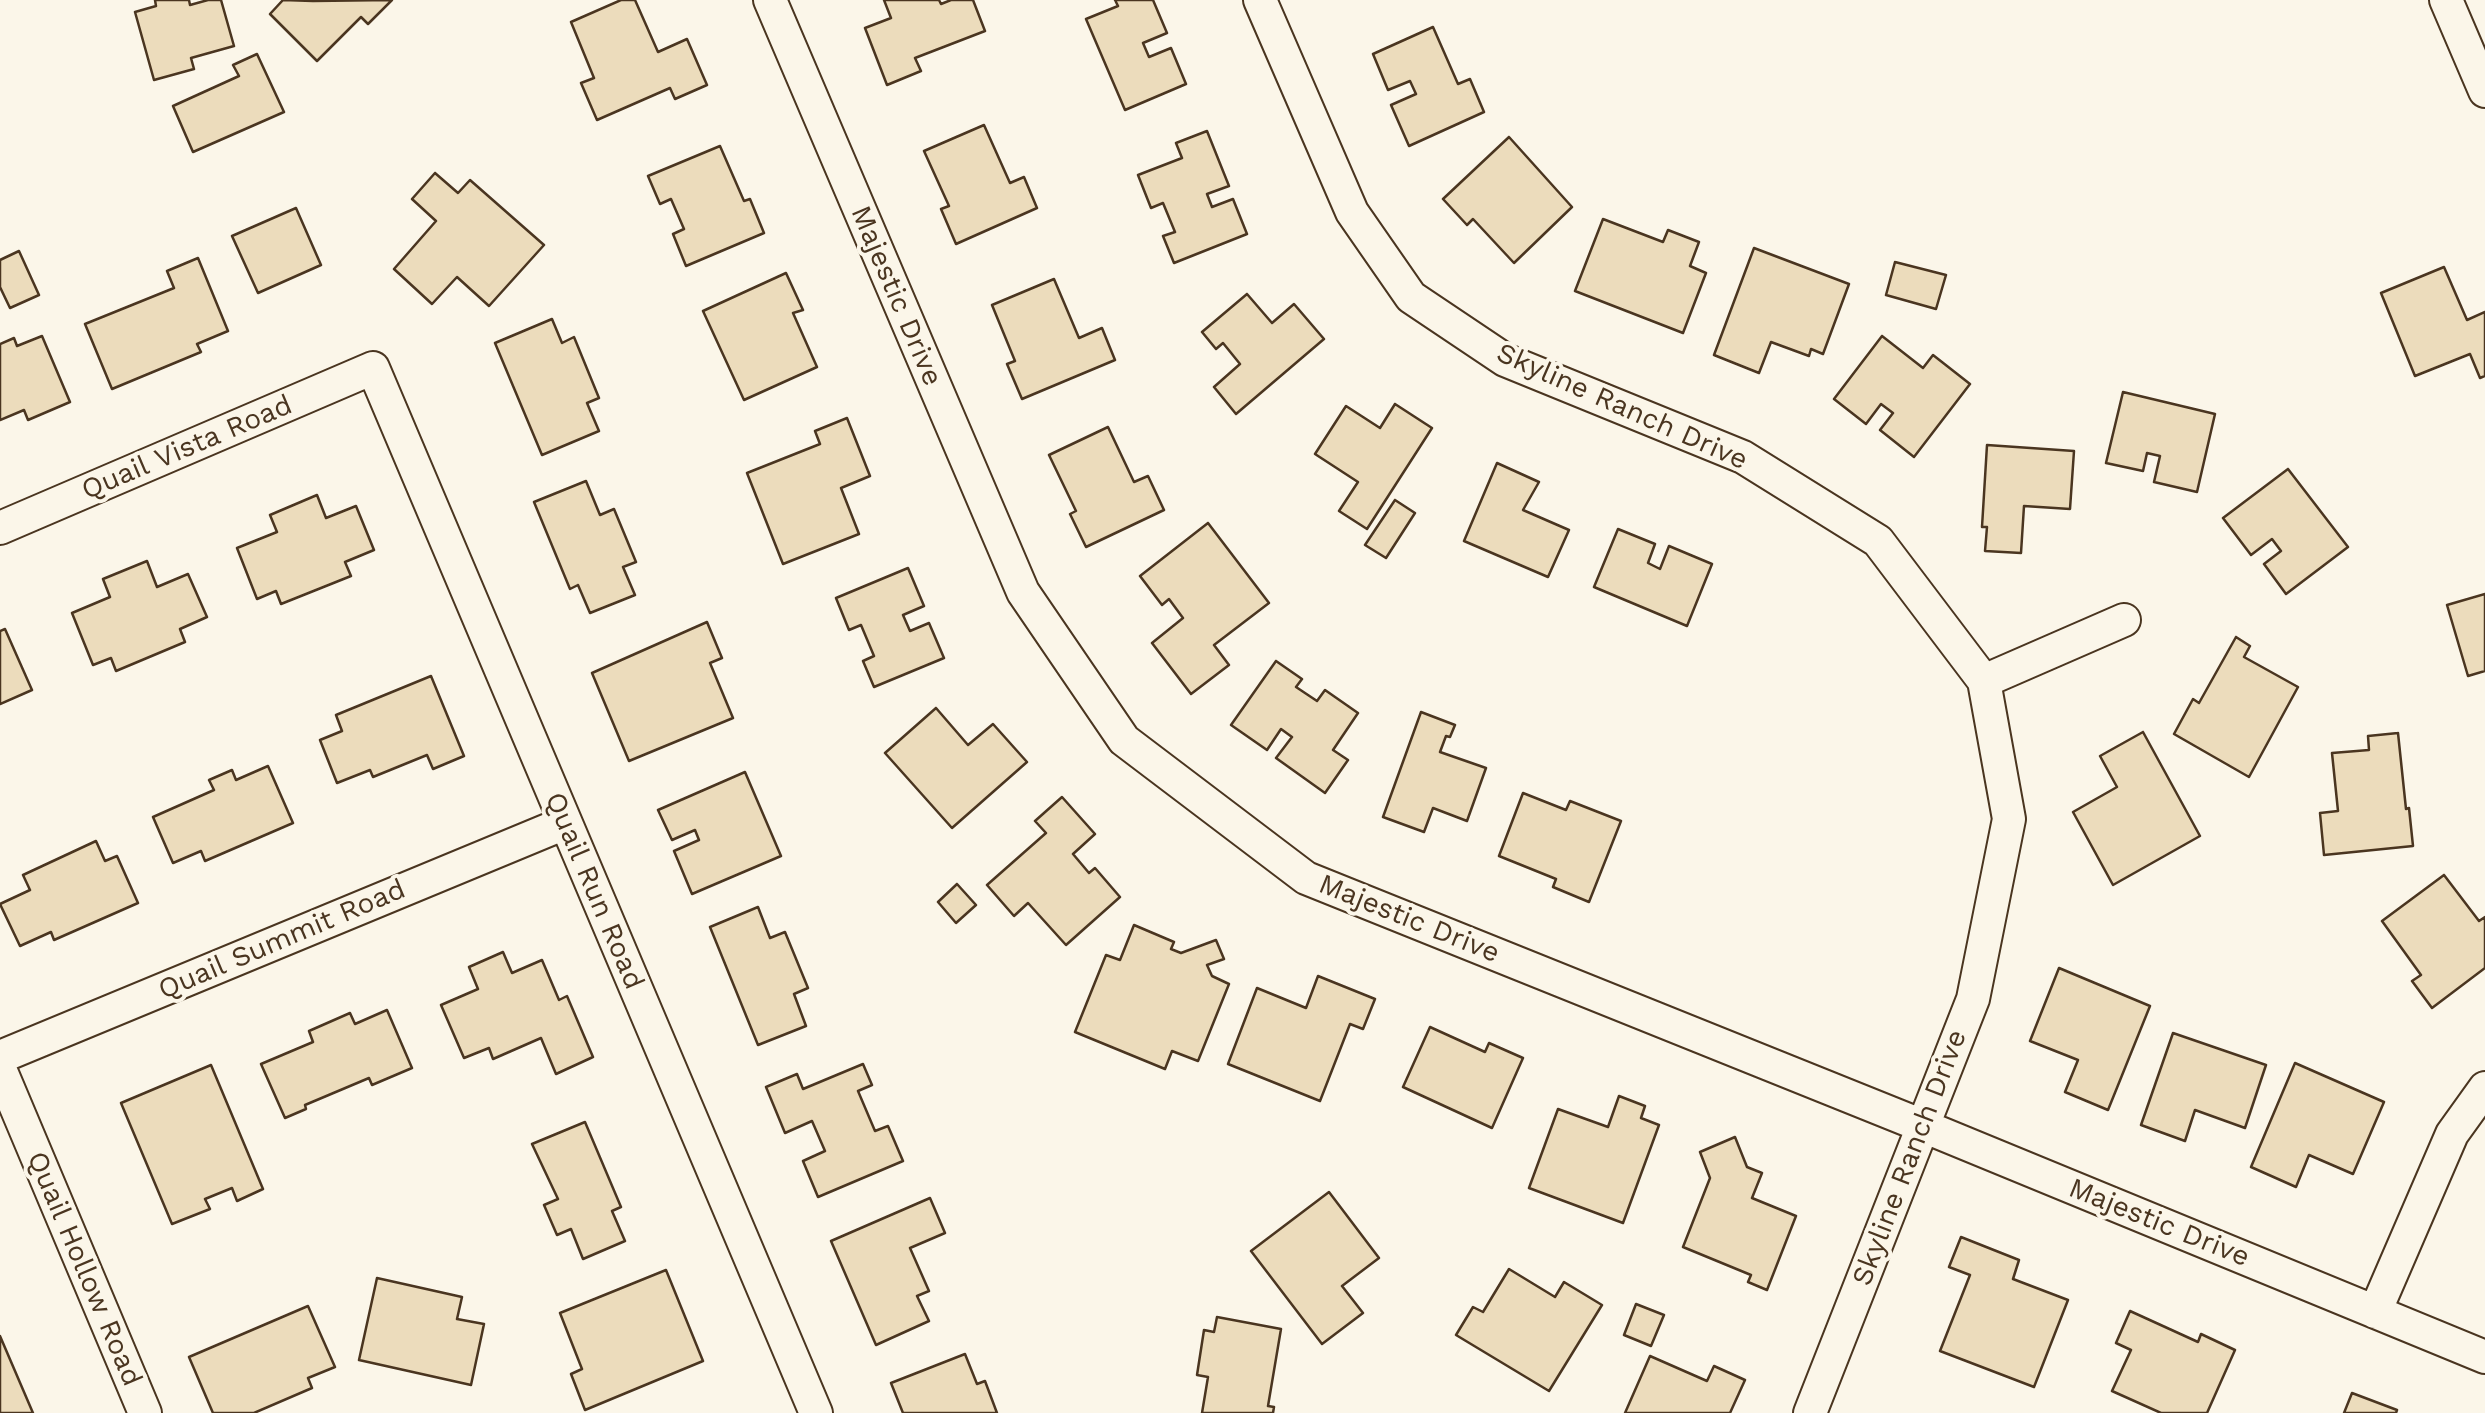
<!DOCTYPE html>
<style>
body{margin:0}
canvas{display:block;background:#fbf6e9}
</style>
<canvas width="2485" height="1413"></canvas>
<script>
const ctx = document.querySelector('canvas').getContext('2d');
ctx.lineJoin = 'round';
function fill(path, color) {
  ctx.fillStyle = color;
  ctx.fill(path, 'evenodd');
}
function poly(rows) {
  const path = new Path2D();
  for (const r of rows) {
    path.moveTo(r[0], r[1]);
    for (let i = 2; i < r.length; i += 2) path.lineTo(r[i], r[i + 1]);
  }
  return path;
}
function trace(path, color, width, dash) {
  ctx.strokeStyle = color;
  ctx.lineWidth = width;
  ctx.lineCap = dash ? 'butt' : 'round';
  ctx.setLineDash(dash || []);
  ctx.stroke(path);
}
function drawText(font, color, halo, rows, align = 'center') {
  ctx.font = font + ' "Work Sans",sans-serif';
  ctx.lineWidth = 8;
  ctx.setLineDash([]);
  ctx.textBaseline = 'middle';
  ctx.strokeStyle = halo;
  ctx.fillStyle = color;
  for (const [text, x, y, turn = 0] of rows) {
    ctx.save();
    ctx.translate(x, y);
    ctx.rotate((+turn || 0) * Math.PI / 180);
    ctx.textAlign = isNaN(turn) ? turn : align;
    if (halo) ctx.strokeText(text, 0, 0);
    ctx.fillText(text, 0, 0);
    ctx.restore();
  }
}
const building = poly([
 [155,0,189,0,190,5,208,0,221,0,234,46,191,58,194,69,154,80,135,12,156,6,155,0],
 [283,0,313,1,392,0,368,24,361,17,317,61,270,14,283,0],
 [621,0,635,0,658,52,687,39,707,85,675,99,670,88,597,120,581,83,594,78,571,22,621,0],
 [884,0,939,0,941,4,951,0,973,0,985,31,915,58,921,71,887,85,865,28,891,18,884,0],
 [1115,0,1153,0,1167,33,1143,43,1149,57,1171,48,1186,84,1125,110,1086,19,1118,6,1115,0],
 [1433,27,1458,84,1470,79,1484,112,1409,146,1391,105,1416,94,1410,81,1388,90,1373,54,1433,27],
 [257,54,284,112,193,152,173,106,239,76,233,65,257,54],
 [984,125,1010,183,1024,177,1037,208,956,244,941,209,949,206,924,151,984,125],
 [1207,131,1229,186,1207,194,1212,207,1233,199,1247,234,1174,263,1163,236,1175,232,1163,203,1151,208,1138,175,1182,158,1176,143,1207,131],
 [1509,137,1572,207,1514,263,1473,219,1467,225,1443,199,1509,137],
 [720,146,744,201,750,199,764,233,686,266,673,234,684,229,671,199,660,204,648,176,720,146],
 [435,173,458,193,470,180,544,245,489,306,457,277,432,304,394,269,436,221,412,199,435,173],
 [296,208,321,265,258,293,232,236,296,208],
 [1603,219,1663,242,1668,230,1699,242,1690,266,1706,273,1683,333,1575,291,1603,219],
 [1754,248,1849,284,1823,354,1811,349,1809,356,1771,342,1759,373,1714,355,1754,248],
 [19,251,39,295,10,308,0,287,0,260,19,251],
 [198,258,228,331,197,344,201,352,112,389,85,324,174,288,167,271,198,258],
 [1895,262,1946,275,1936,309,1886,295,1895,262],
 [2444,267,2467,320,2485,312,2485,376,2480,378,2470,354,2415,376,2381,293,2444,267],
 [786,273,803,310,793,313,817,367,744,400,703,311,786,273],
 [1054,279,1079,338,1102,328,1115,360,1022,399,1007,364,1015,361,992,305,1054,279],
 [1247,294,1272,323,1294,304,1324,339,1236,414,1214,387,1240,364,1223,343,1216,349,1202,332,1247,294],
 [552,319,562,343,574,337,599,398,587,403,599,431,542,455,495,343,552,319],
 [42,336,70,402,28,420,24,410,0,420,0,344,14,338,17,346,42,336],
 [1882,336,1923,368,1933,355,1970,384,1914,457,1880,430,1893,413,1881,404,1866,424,1834,399,1882,336],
 [2123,392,2215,414,2197,492,2154,482,2160,456,2147,453,2143,471,2106,463,2123,392],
 [1395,404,1432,428,1367,529,1339,511,1358,482,1315,454,1346,406,1380,428,1395,404],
 [847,418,870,476,841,488,859,534,783,564,747,473,820,444,815,431,847,418],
 [1108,427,1134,482,1148,476,1164,510,1086,547,1070,514,1076,511,1049,455,1108,427],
 [1987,445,2074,451,2070,509,2024,506,2021,553,1985,551,1987,527,1982,527,1987,445],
 [1497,463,1539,482,1523,510,1569,530,1548,577,1464,541,1497,463],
 [2288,469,2348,547,2286,594,2264,564,2281,551,2272,539,2251,555,2223,518,2288,469],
 [586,481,600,515,614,509,636,562,623,567,635,595,590,613,578,585,570,589,534,502,586,481],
 [317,495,326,518,356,506,374,550,345,562,351,576,281,604,276,591,257,599,237,548,277,532,270,515,317,495],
 [1395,500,1415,513,1386,558,1365,545,1395,500],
 [1208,523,1269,603,1214,645,1229,665,1191,694,1152,643,1183,618,1169,599,1162,605,1140,576,1208,523],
 [1618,529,1655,544,1648,563,1660,569,1669,546,1712,564,1687,626,1594,587,1618,529],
 [147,561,157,587,188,574,207,617,180,629,185,642,116,671,111,658,93,665,72,613,110,597,103,579,147,561],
 [908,568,924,606,903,615,910,631,929,623,944,658,874,687,863,661,874,656,861,625,849,630,836,598,908,568],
 [2485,594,2485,671,2468,676,2447,605,2485,594],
 [707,622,722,658,710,663,733,718,629,761,592,673,707,622],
 [5,629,32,690,0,704,0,631,5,629],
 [2236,637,2250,646,2244,657,2298,687,2249,777,2174,734,2193,699,2199,703,2236,637],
 [1276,661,1302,679,1296,687,1317,701,1325,690,1358,713,1333,750,1348,760,1325,793,1276,758,1292,737,1281,729,1267,750,1231,725,1276,661],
 [431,676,464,756,433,769,427,755,373,777,370,770,337,783,320,740,342,731,336,715,431,676],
 [936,708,968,745,993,724,1027,762,952,828,885,753,936,708],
 [1421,712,1455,725,1450,737,1446,736,1440,752,1486,768,1467,821,1433,808,1424,832,1383,817,1421,712],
 [2143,732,2200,836,2113,885,2073,812,2117,787,2100,756,2143,732],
 [2398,733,2406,809,2409,808,2413,846,2324,855,2320,813,2338,811,2332,753,2369,750,2368,736,2398,733],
 [268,766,293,823,205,861,201,851,173,863,153,817,214,790,209,780,232,770,236,780,268,766],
 [745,772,781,856,692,894,674,851,699,840,695,830,672,840,658,810,745,772],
 [1523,793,1566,810,1570,801,1621,821,1589,902,1553,887,1556,879,1499,856,1523,793],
 [1062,797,1095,834,1073,854,1089,873,1095,868,1120,897,1066,945,1028,903,1014,916,987,885,1046,833,1035,821,1062,797],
 [96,841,105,861,117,856,138,903,54,940,51,932,20,946,0,904,30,890,23,875,96,841],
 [2444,875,2479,921,2485,917,2485,968,2432,1008,2412,981,2421,975,2382,921,2444,875],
 [957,884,976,905,956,923,938,902,957,884],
 [758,907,770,938,785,932,808,988,794,994,806,1026,758,1045,710,927,758,907],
 [1134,925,1174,942,1171,949,1181,953,1216,940,1224,959,1207,965,1212,976,1229,984,1198,1061,1172,1051,1165,1069,1075,1032,1106,955,1120,960,1134,925],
 [503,952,512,973,542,960,559,1000,567,996,593,1057,556,1074,541,1038,493,1059,489,1048,464,1058,441,1005,478,989,469,967,503,952],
 [2059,968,2150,1006,2108,1110,2065,1092,2078,1060,2030,1041,2059,968],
 [1318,976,1375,999,1363,1029,1350,1024,1320,1101,1228,1064,1257,988,1306,1008,1318,976],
 [387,1010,412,1068,372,1085,369,1078,305,1105,306,1109,285,1118,261,1064,313,1042,309,1031,350,1013,355,1024,387,1010],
 [1430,1027,1485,1052,1489,1043,1523,1058,1492,1128,1403,1087,1430,1027],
 [2173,1033,2266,1065,2245,1128,2195,1110,2185,1141,2141,1125,2173,1033],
 [2295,1063,2384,1102,2353,1174,2309,1155,2296,1187,2251,1167,2295,1063],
 [863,1064,872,1085,858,1091,875,1131,888,1126,903,1161,818,1197,803,1161,825,1151,812,1121,785,1133,766,1087,797,1074,803,1089,863,1064],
 [211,1065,263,1189,237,1201,232,1188,205,1199,210,1209,172,1224,121,1103,211,1065],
 [1619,1096,1645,1106,1641,1118,1659,1125,1623,1223,1529,1188,1558,1109,1608,1127,1619,1096],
 [585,1122,621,1207,612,1211,625,1241,583,1259,571,1229,557,1235,544,1205,558,1199,532,1144,585,1122],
 [1735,1137,1747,1167,1762,1173,1752,1198,1796,1216,1767,1290,1748,1282,1751,1275,1683,1247,1710,1178,1700,1152,1735,1137],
 [1329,1192,1379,1258,1342,1286,1363,1313,1322,1344,1251,1251,1329,1192],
 [930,1198,945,1233,910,1248,929,1291,917,1296,929,1321,876,1345,831,1241,930,1198],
 [1961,1237,2019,1260,2013,1279,2068,1300,2034,1387,1940,1351,1970,1275,1949,1267,1961,1237],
 [1509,1269,1555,1297,1564,1282,1602,1305,1549,1391,1456,1335,1473,1307,1483,1312,1509,1269],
 [666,1270,703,1361,585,1410,571,1374,582,1369,560,1313,666,1270],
 [377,1278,462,1297,457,1319,484,1324,471,1385,359,1360,377,1278],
 [1636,1304,1664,1315,1651,1346,1624,1335,1636,1304],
 [308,1306,335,1367,308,1378,312,1388,254,1413,213,1413,189,1357,308,1306],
 [2130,1311,2198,1342,2201,1334,2235,1350,2207,1413,2161,1413,2112,1391,2131,1350,2116,1343,2130,1311],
 [1217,1317,1281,1329,1268,1406,1274,1407,1273,1413,1202,1413,1208,1377,1197,1375,1204,1330,1214,1332,1217,1317],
 [0,1336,33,1413,0,1413,0,1336],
 [965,1354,977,1384,985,1381,997,1413,903,1413,891,1383,965,1354],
 [1650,1356,1707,1381,1714,1366,1745,1380,1730,1413,1625,1413,1650,1356],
 [2352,1393,2397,1410,2396,1413,2344,1413,2352,1393]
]);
const minor = poly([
 [770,0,1023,592,1124,740,1306,878,1923,1126,2485,1357],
 [1260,0,1352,212,1411,297,1505,360,1743,457,1878,541,1984,681,2009,819,1973,999,1810,1413],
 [2446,0,2485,91],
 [0,528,373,368,816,1413],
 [1984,681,2124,620],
 [0,1057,565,823],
 [0,1069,145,1413],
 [2375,1312,2452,1134,2485,1088]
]);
const streetNames = [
 ["Majestic Drive",896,296,67],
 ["Skyline Ranch Drive",1622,407,24],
 ["Quail Vista Road",187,448,-23],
 ["Quail Run Road",594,891,67],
 ["Majestic Drive",1409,919,22],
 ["Quail Summit Road",282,940,-23],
 ["Skyline Ranch Drive",1910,1158,-69],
 ["Majestic Drive",2159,1223,22],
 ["Quail Hollow Road",84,1269,67]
];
fill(building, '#ecdcbc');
trace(building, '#4a3520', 2.5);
trace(minor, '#4a3520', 36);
trace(minor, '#fbf6e9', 32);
drawText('28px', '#4a3520', '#fbf6e9', streetNames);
</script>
